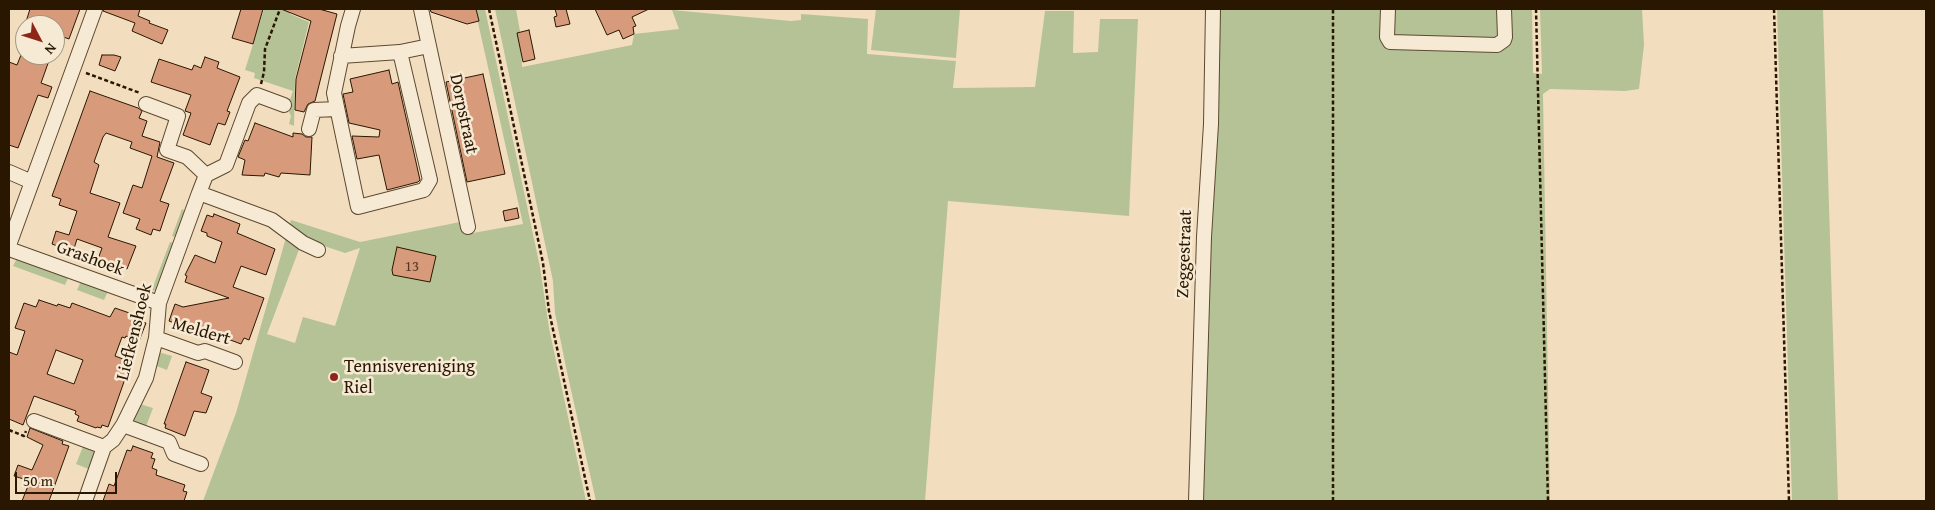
<!DOCTYPE html>
<style>
body{margin:0}
#map{position:relative;width:1935px;height:510px;overflow:hidden;background:#f2debf;font-family:"Gentium Book Plus",serif}
canvas{display:block}
.frame{position:absolute;inset:0;border:10px solid #2a1701;pointer-events:none}
.north{position:absolute;left:15px;top:15px;width:50px;height:50px;box-sizing:border-box;background:#f7ead5;border:1px solid #a59680;border-radius:50%;rotate:130deg;font-size:14px;font-weight:700;line-height:20px;text-align:center;color:#2a1701}
.north::after{content:'';display:block;margin:auto;width:18px;height:22px;background:#8f2418;clip-path:polygon(50% 0,100% 100%,50% 72%,0 100%)}
.scale{position:absolute;left:15px;top:472px;width:102px;height:22px;box-sizing:border-box;border:2px solid #2a1701;border-top:0;padding-left:6px;font-size:15px;line-height:18px;white-space:nowrap;color:#2a1701;-webkit-text-stroke:4px #f7ead5;paint-order:stroke}
</style>
<div id="map">
<canvas width="1935" height="510"></canvas>
<div class="frame"></div>
<div class="north">N</div>
<div class="scale">50 m</div>
</div>
<script>
const ctx = document.querySelector('canvas').getContext('2d');
ctx.lineJoin = 'round';
function fill(path, color) {
  ctx.fillStyle = color;
  ctx.fill(path, 'evenodd');
}
function poly(rows) {
  const path = new Path2D();
  for (const r of rows) {
    path.moveTo(r[0], r[1]);
    for (let i = 2; i < r.length; i += 2) path.lineTo(r[i], r[i + 1]);
  }
  return path;
}
function trace(path, color, width, dash) {
  ctx.strokeStyle = color;
  ctx.lineWidth = width;
  ctx.lineCap = dash ? 'butt' : 'round';
  ctx.setLineDash(dash || []);
  ctx.stroke(path);
}
function drawText(font, color, halo, rows, align = 'center') {
  ctx.font = font + ' "Gentium Book Plus",serif';
  ctx.lineWidth = 5;
  ctx.setLineDash([]);
  ctx.textBaseline = 'middle';
  ctx.strokeStyle = halo;
  ctx.fillStyle = color;
  for (const [text, x, y, turn = 0] of rows) {
    ctx.save();
    ctx.translate(x, y);
    ctx.rotate((+turn || 0) * Math.PI / 180);
    ctx.textAlign = isNaN(turn) ? turn : align;
    if (halo) ctx.strokeText(text, 0, 0);
    ctx.fillText(text, 0, 0);
    ctx.restore();
  }
}
const green = poly([
 [264,9,291,9,290,14,309,22,295,79,294,126,289,124,291,116,287,108,293,91,254,78,255,73,245,70],
 [475,9,485,9,540,267,549,328,586,501,203,501,236,413,291,220,360,242,470,220,473,233,523,224],
 [303,239,345,253,360,248,335,326,303,317,295,343,267,334],
 [495,9,516,9,521,37,522,67,632,45,634,34,679,29,672,10,791,21,801,20,801,14,868,19,867,54,956,61,953,88,1035,87,1045,11,1074,11,1073,53,1098,52,1100,19,1138,19,1129,216,948,201,925,501,596,501,567,372,555,313,553,281],
 [876,9,960,9,956,58,871,50],
 [1217,9,1532,9,1533,73,1542,74,1540,9,1642,9,1644,45,1639,89,1625,91,1550,89,1543,94,1550,501,1200,501],
 [1777,9,1823,9,1838,501,1792,501],
 [182,209,187,212,178,238,172,236],
 [170,242,174,243,158,289,151,292],
 [20,259,69,276,65,285,13,266,16,260],
 [81,281,108,291,104,300,77,290],
 [158,352,172,356,167,370,154,365],
 [140,404,153,408,145,429,133,425,132,420],
 [84,444,98,449,91,470,76,464]
]);
const building = poly([
 [30,9,80,9,69,39,55,34,55,25,25,25,30,9],
 [104,9,140,9,138,16,150,21,149,23,168,30,162,44,132,31,135,23,103,11,104,9],
 [241,9,263,9,253,44,232,38,241,9],
 [281,9,319,9,337,14,315,101,308,104,304,112,295,110,296,79,311,21,281,9],
 [430,9,476,9,479,21,467,24,431,12,430,9],
 [555,9,566,9,570,24,556,27,554,17,557,16,555,9],
 [595,9,649,9,632,17,636,26,633,27,634,34,623,39,619,30,607,35,595,9],
 [529,30,535,59,523,62,517,33,529,30],
 [21,55,51,55,41,83,52,87,48,98,38,95,18,148,9,145,9,62,17,65,21,55],
 [102,55,114,55,121,57,115,71,99,65,102,55],
 [205,57,219,62,217,68,240,77,227,111,230,112,225,125,218,123,210,145,183,135,191,113,185,111,191,95,151,82,159,59,192,70,194,65,201,68,205,57],
 [389,70,392,84,398,82,420,180,418,182,387,190,379,155,357,159,352,136,379,137,380,130,349,123,343,94,353,92,350,79,389,70],
 [483,74,505,174,467,182,446,82,483,74],
 [90,91,138,108,142,111,139,118,147,121,142,136,160,142,157,157,174,163,160,201,169,204,160,231,153,229,151,235,136,229,140,219,123,213,133,185,142,188,152,156,130,148,132,142,106,133,103,137,94,162,99,165,90,193,120,203,108,237,136,246,127,269,98,259,102,248,77,239,73,252,52,244,56,231,69,235,77,211,59,205,61,199,52,196,90,91],
 [255,123,293,137,293,133,302,134,306,137,312,137,310,175,281,173,279,177,265,173,264,176,242,175,245,160,238,157,245,140,248,141,255,123],
 [517,208,519,218,505,221,503,211,517,208],
 [214,214,240,224,237,233,275,249,266,275,241,266,233,287,264,298,249,340,244,338,241,344,199,328,196,337,176,330,173,327,174,323,169,321,175,304,183,307,229,298,185,282,187,276,185,275,195,255,215,263,222,242,207,236,207,233,201,231,207,215,213,217,214,214],
 [397,247,436,256,430,282,393,275,392,270,397,247],
 [39,300,57,306,58,304,70,308,72,303,110,317,115,308,141,317,140,321,146,323,139,341,126,336,125,338,122,337,115,356,131,362,108,427,102,425,101,428,97,427,96,428,77,421,79,416,75,414,76,411,34,396,23,425,9,419,9,352,17,355,25,331,15,328,24,303,36,307,39,300],
 [56,350,83,360,74,384,47,374,56,350],
 [186,362,209,370,201,393,212,397,206,413,194,411,185,436,165,428,166,424,164,424,186,362],
 [30,428,63,441,62,444,69,446,49,501,22,501,30,481,14,476,18,465,32,470,43,445,27,437,30,428],
 [133,446,153,453,151,458,155,459,152,468,157,470,156,475,185,485,183,491,187,492,184,501,103,501,109,484,114,486,127,450,131,451,133,446]
]);
const path = poly([
 [489,9,543,263,549,311,590,501],
 [1536,9,1548,501],
 [1774,9,1789,501],
 [86,73,140,93],
 [261,84,264,72,265,49,280,9],
 [9,430,24,436,26,431],
 [1333,501,1333,9]
]);
const minor = poly([
 [353,9,348,26,334,93,358,207,424,190,430,180,400,52],
 [421,9,468,227],
 [1388,9,1387,37,1390,42,1497,45,1504,40,1505,37,1504,9],
 [341,56,400,52,429,46],
 [146,104,178,116,167,150,187,157,206,175,199,193,272,220,303,243,318,250],
 [309,129,314,110,337,109],
 [9,172,32,182],
 [206,175,226,165,249,103,257,95,284,105],
 [9,245,95,9],
 [9,249,159,303],
 [156,338,198,353,205,351,235,362],
 [34,421,104,447],
 [123,425,169,442,174,454,201,464],
 [85,501,104,447,113,440,123,425,146,378,156,338,159,303,199,193],
 [1196,501,1204,237,1211,124,1213,9]
]);
const markers = [
 [334,377,5,"#8f2418"]
];
const numberNames = [
 ["13",412,267]
];
const streetNames = [
 ["Dorpstraat",463,114,78],
 ["Zeggestraat",1185,254,-88],
 ["Grashoek",90,259,20],
 ["Liefkenshoek",135,332,-76],
 ["Meldert",201,332,16]
];
const poiNames = [
 ["Tennisvereniging",344,367],
 ["Riel",344,388]
];
fill(green, '#b4c296');
fill(building, '#d79a7b');
trace(building, '#2a1701', 1);
trace(minor, '#5c4930', 16);
trace(path, '#2a1701', 2.5, [4, 2.5]);
trace(minor, '#f7ead5', 14);
for (const [x, y, r, color] of markers) {
  const dot = new Path2D();
  dot.arc(x, y, r, 0, 2 * Math.PI);
  ctx.fillStyle = color;
  ctx.fill(dot);
  trace(dot, '#f7ead5', 2);
}
drawText('15px', '#553820', null, numberNames);
drawText('18px', '#2a1701', '#f7ead5', streetNames);
drawText('18px', '#2a1701', '#f7ead5', poiNames, 'left');
</script>
